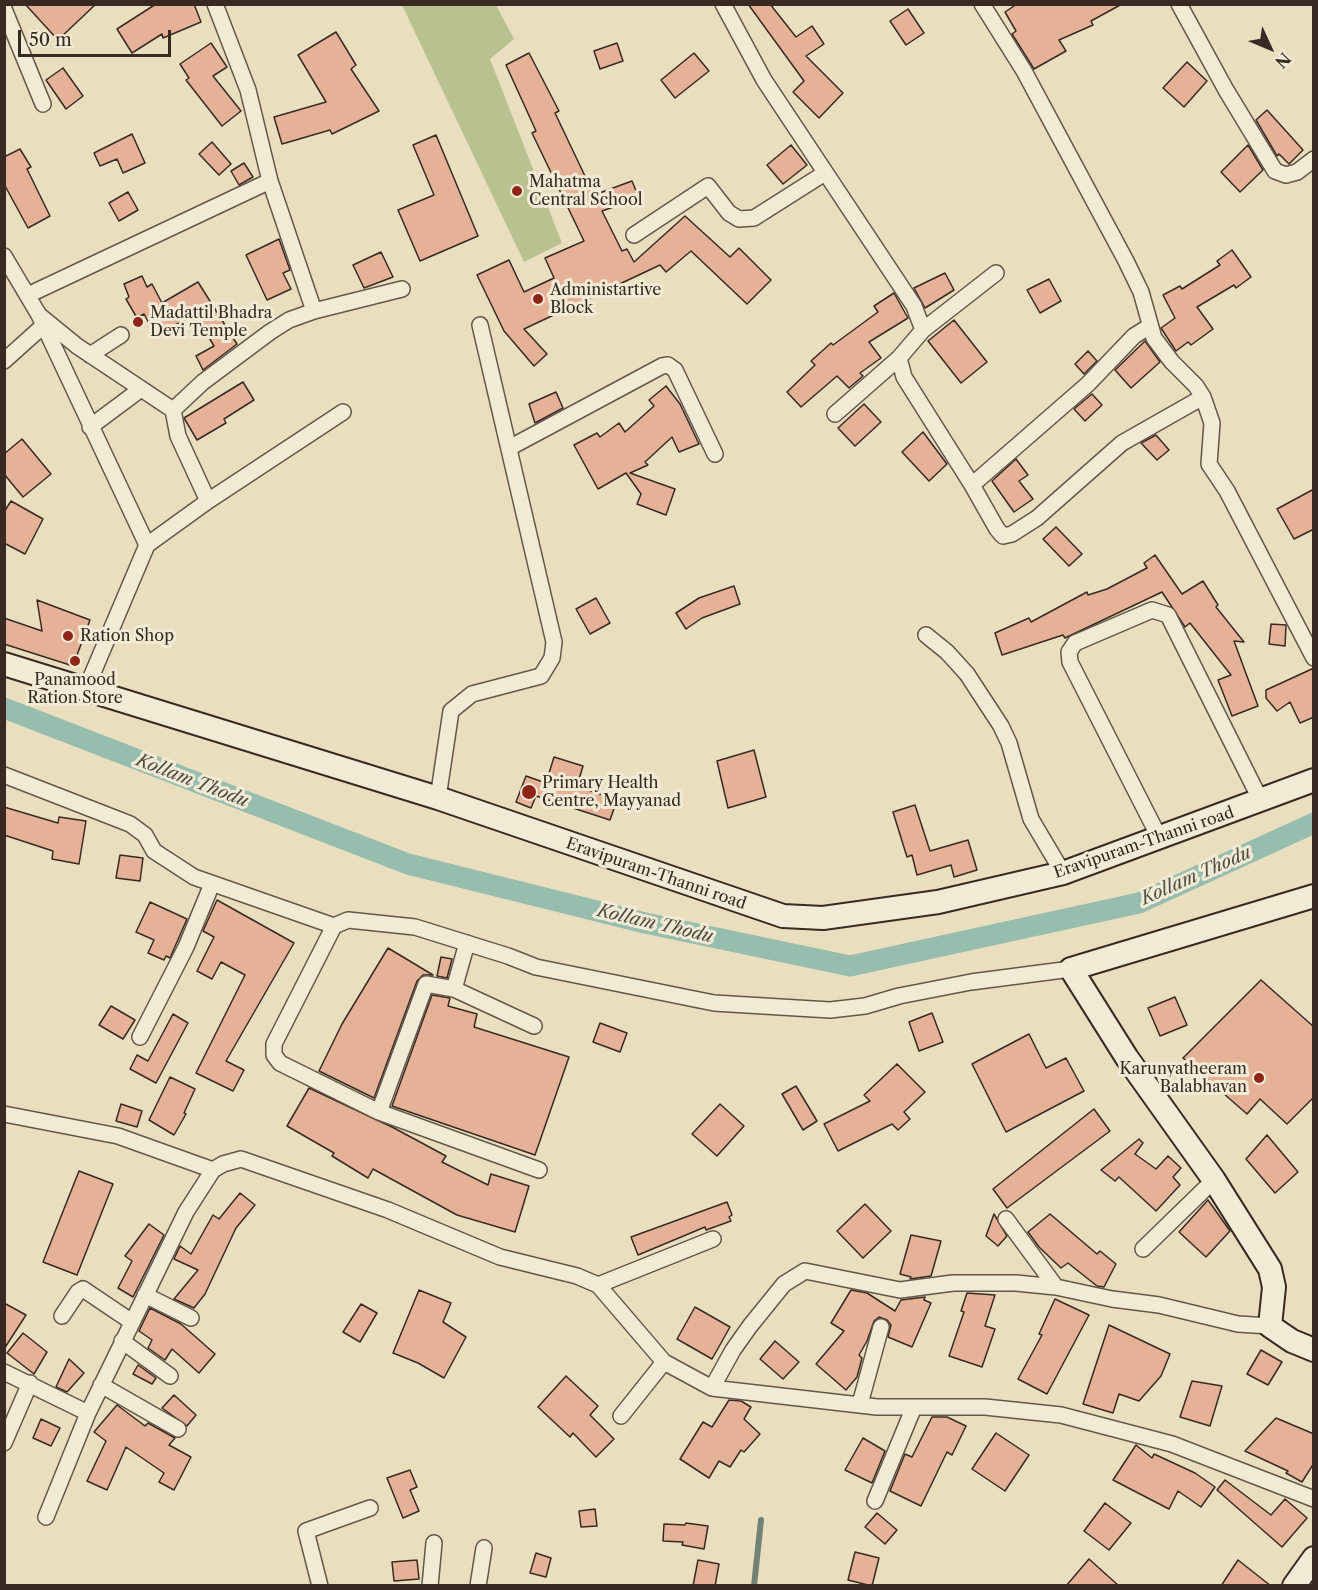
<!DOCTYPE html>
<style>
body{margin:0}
#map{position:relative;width:1318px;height:1590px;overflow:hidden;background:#e9dfbe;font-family:"Libre Caslon Text",serif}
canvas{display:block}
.frame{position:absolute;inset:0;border:6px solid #382a22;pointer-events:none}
.north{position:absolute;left:1240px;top:18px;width:60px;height:60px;-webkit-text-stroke:4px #f1ead5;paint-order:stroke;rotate:134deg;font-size:16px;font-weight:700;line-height:24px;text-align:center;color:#382a22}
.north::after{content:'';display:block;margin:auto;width:21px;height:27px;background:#382a22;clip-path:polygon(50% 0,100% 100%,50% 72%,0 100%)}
.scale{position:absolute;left:18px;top:30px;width:153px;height:27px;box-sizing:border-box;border:3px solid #382a22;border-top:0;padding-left:8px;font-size:18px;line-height:21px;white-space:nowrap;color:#382a22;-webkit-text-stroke:4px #f1ead5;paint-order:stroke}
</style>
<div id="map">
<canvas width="1318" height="1590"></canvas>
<div class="frame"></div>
<div class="north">N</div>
<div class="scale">50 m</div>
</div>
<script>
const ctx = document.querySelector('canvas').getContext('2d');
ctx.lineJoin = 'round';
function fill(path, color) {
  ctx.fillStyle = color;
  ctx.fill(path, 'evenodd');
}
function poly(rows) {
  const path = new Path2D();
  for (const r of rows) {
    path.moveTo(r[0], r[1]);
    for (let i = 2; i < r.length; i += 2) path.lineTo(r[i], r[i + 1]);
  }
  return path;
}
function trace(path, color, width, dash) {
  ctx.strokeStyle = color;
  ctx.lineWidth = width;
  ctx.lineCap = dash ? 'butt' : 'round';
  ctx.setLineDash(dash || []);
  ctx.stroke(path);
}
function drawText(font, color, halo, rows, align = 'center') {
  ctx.font = font + ' "Libre Caslon Text",serif';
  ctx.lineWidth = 6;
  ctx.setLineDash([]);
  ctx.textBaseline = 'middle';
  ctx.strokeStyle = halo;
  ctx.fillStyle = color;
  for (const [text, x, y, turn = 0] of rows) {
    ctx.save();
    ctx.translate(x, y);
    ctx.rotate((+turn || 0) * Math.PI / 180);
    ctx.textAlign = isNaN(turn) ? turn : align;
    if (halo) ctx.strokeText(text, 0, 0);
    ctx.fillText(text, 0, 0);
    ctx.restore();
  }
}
const green = poly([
 [402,5,496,5,514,39,490,59,562,243,524,262]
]);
const stream = poly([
 [754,1586,761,1520]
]);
const canal = poly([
 [4,708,408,864,645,923,850,966,1139,903,1314,823]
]);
const building = poly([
 [25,4,96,4,58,40,25,4],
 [156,4,194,4,201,22,163,38,162,34,132,53,117,29,156,4],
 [748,4,770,4,796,37,812,26,824,44,806,56,843,93,819,118,793,92,804,81,748,4],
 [1017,4,1122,4,1091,21,1093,25,1059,40,1066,51,1034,69,1012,34,1016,31,1005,12,1017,4],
 [908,9,924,33,906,45,890,21,908,9],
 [336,32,356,65,351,69,379,111,332,134,330,130,282,144,274,117,326,102,298,55,336,32],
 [211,43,227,67,213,76,241,111,222,126,186,80,189,78,180,64,211,43],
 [617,43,623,61,600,69,594,51,617,43],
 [529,53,559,111,555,113,594,195,632,181,639,198,602,211,622,251,627,249,634,262,685,216,730,257,739,248,771,280,747,304,691,251,666,272,660,265,524,329,547,354,534,366,504,331,477,275,509,260,524,292,554,278,545,258,584,241,532,133,536,131,506,65,529,53],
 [694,53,709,71,675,98,661,80,694,53],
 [1187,62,1207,81,1184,107,1163,88,1187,62],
 [63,68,83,96,66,109,46,80,63,68],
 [1267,110,1303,150,1289,164,1279,154,1277,156,1256,120,1267,110],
 [132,134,145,163,123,173,117,159,100,166,94,153,132,134],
 [436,135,478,236,420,261,398,210,434,195,413,145,436,135],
 [212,142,231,164,219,175,199,154,212,142],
 [791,145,807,165,783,184,767,165,791,145],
 [1248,145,1263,170,1240,192,1221,172,1248,145],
 [20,149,31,167,27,169,50,216,28,228,4,184,4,157,20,149],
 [244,163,253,177,239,185,231,171,244,163],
 [128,192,138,210,119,221,109,203,128,192],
 [279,239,290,270,283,273,291,289,267,300,246,255,279,239],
 [1232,250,1251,277,1236,288,1234,285,1197,307,1213,329,1191,345,1188,342,1176,351,1161,328,1175,318,1163,295,1180,286,1182,289,1220,265,1217,261,1232,250],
 [381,252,393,277,364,288,353,265,381,252],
 [945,273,954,290,925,308,914,288,945,273],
 [142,276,147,287,152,284,162,303,198,282,237,344,203,370,196,356,214,346,195,314,156,336,144,314,137,318,126,299,129,297,124,284,142,276],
 [1049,279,1061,301,1040,313,1027,290,1049,279],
 [894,293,908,318,869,342,881,358,860,373,863,376,849,388,837,376,801,407,787,392,815,365,811,361,831,343,833,345,878,312,874,306,894,293],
 [954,320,987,362,961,383,928,341,954,320],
 [1145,341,1160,362,1131,388,1115,370,1145,341],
 [1088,351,1097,361,1084,374,1075,364,1088,351],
 [243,382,254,400,224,419,226,423,197,440,184,418,243,382],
 [666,386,680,404,699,444,679,452,672,437,645,462,648,465,630,473,675,489,666,515,637,504,641,494,626,473,598,489,574,445,597,433,600,437,619,423,625,432,654,406,649,400,666,386],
 [556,392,563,408,535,423,529,404,556,392],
 [1092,394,1102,405,1085,421,1074,409,1092,394],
 [864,404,881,422,855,446,838,428,864,404],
 [923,432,947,464,929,481,902,452,923,432],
 [1156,435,1169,450,1157,460,1141,443,1156,435],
 [22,439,51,474,23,497,4,474,4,454,22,439],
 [1016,459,1028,475,1019,481,1033,499,1014,512,992,481,1016,459],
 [1314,489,1314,529,1294,539,1277,509,1314,489],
 [11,501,43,519,25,554,4,543,4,512,11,501],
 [1056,527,1082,554,1069,566,1043,539,1056,527],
 [1155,555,1182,594,1203,581,1218,605,1216,607,1244,642,1234,641,1258,706,1232,716,1218,680,1231,675,1190,623,1185,627,1162,592,1065,638,1063,635,1002,655,995,633,1029,618,1031,622,1087,592,1088,595,1107,589,1147,568,1144,563,1155,555],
 [734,586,740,604,702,618,686,629,676,613,699,598,734,586],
 [596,598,610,623,590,634,576,609,596,598],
 [37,600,90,620,73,666,4,644,4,618,42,631,37,600],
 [1271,624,1286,625,1285,646,1269,644,1271,624],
 [1314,668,1314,717,1300,723,1290,702,1277,711,1266,698,1266,690,1314,668],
 [754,750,766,797,728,808,717,761,754,750],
 [554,757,583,766,577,786,617,800,610,820,536,796,531,808,516,802,526,776,546,783,554,757],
 [915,805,930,851,968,840,977,870,954,877,951,865,917,875,912,855,907,857,893,812,915,805],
 [4,807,58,823,59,817,86,821,79,864,52,859,53,851,4,835,4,807],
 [120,855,143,858,140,881,116,878,120,855],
 [217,900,294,943,226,1061,244,1070,233,1091,196,1073,245,975,221,962,212,979,197,971,214,937,203,931,217,900],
 [150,902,187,919,170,958,166,956,164,960,148,953,154,940,136,932,150,902],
 [388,948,433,975,423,975,417,981,374,1098,319,1071,342,1024,388,948],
 [441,957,452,959,447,978,437,976,441,957],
 [1261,980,1314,1027,1314,1097,1287,1124,1260,1099,1247,1114,1183,1058,1261,980],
 [432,995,450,998,448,1006,477,1014,474,1027,569,1057,535,1155,392,1106,432,995],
 [1175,997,1187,1025,1160,1036,1148,1008,1175,997],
 [111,1006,135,1020,123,1039,99,1025,111,1006],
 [932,1013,943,1042,919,1051,909,1022,932,1013],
 [173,1014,188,1023,156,1083,130,1069,137,1055,148,1061,173,1014],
 [600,1023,627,1033,620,1052,593,1042,600,1023],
 [1029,1034,1046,1068,1066,1058,1084,1091,1006,1132,972,1064,1029,1034],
 [897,1064,925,1092,904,1112,910,1119,898,1130,892,1124,838,1151,824,1124,870,1101,864,1095,897,1064],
 [170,1077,195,1089,184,1113,186,1114,174,1135,149,1120,170,1077],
 [796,1086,817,1121,803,1130,782,1094,796,1086],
 [309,1088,394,1128,446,1156,442,1162,488,1185,491,1174,529,1186,515,1232,457,1215,373,1169,368,1178,332,1156,334,1153,287,1126,309,1088],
 [121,1104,142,1111,137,1127,116,1121,121,1104],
 [720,1104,744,1126,717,1156,692,1134,720,1104],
 [1094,1109,1110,1131,1007,1208,993,1189,1094,1109],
 [1267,1135,1298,1172,1275,1193,1246,1159,1267,1135],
 [1139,1139,1143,1143,1135,1154,1156,1169,1168,1156,1181,1168,1173,1177,1180,1185,1156,1211,1119,1177,1115,1181,1101,1170,1139,1139],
 [79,1171,113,1184,77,1275,43,1262,79,1171],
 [240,1193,255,1205,236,1228,205,1294,194,1308,174,1299,198,1270,174,1259,180,1246,191,1254,213,1215,219,1219,240,1193],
 [1208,1200,1230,1231,1206,1257,1179,1232,1208,1200],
 [727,1202,732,1215,729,1217,731,1221,706,1230,705,1227,638,1255,631,1237,727,1202],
 [865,1204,891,1231,863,1258,837,1231,865,1204],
 [994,1214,1007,1236,998,1246,986,1236,994,1214],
 [1050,1214,1097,1254,1100,1251,1116,1264,1104,1287,1097,1286,1068,1263,1061,1268,1039,1247,1028,1232,1050,1214],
 [149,1224,164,1235,133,1297,118,1288,132,1261,125,1256,149,1224],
 [911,1235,941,1241,931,1276,910,1279,911,1277,900,1274,911,1235],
 [419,1290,451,1303,443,1322,466,1337,444,1378,418,1363,393,1353,419,1290],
 [851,1290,867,1293,895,1311,901,1300,925,1297,924,1300,931,1303,912,1347,888,1337,891,1325,887,1320,879,1317,874,1321,867,1341,859,1355,862,1358,857,1377,846,1390,816,1364,844,1331,831,1323,851,1290],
 [967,1293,995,1295,985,1326,995,1329,982,1367,949,1356,964,1312,961,1311,967,1293],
 [1055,1299,1089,1315,1047,1394,1018,1379,1042,1335,1039,1334,1055,1299],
 [4,1303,26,1315,4,1349,4,1303],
 [361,1304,377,1313,360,1342,343,1332,361,1304],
 [695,1307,730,1327,712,1359,677,1339,695,1307],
 [150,1308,181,1324,215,1354,199,1373,172,1349,165,1360,148,1348,152,1340,139,1331,150,1308],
 [1109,1325,1170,1354,1161,1376,1139,1401,1119,1394,1113,1413,1083,1404,1109,1325],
 [23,1333,47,1352,34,1374,7,1353,23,1333],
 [775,1341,799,1362,783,1379,760,1359,775,1341],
 [1261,1350,1282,1362,1268,1385,1247,1374,1261,1350],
 [69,1359,84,1373,67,1392,56,1387,69,1359],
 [138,1365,156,1378,152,1384,133,1374,138,1365],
 [566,1376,598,1406,590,1415,614,1439,596,1457,573,1433,570,1437,538,1407,566,1376],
 [1192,1381,1222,1386,1210,1426,1180,1417,1192,1381],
 [174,1395,196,1415,187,1426,162,1408,174,1395],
 [729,1400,741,1401,751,1407,744,1419,760,1434,744,1452,741,1450,730,1467,719,1461,709,1478,680,1459,703,1422,712,1427,729,1400],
 [117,1405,145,1426,148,1423,175,1438,169,1445,191,1457,174,1490,159,1482,164,1473,126,1447,107,1490,87,1481,106,1441,94,1432,117,1405],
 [932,1417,947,1417,966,1426,952,1455,947,1452,921,1506,890,1491,905,1454,912,1457,932,1417],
 [1276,1418,1314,1434,1314,1463,1302,1482,1286,1473,1288,1471,1245,1451,1276,1418],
 [41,1419,60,1428,51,1446,33,1438,41,1419],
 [996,1433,1029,1455,1005,1491,972,1469,996,1433],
 [863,1438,885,1451,872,1483,845,1470,863,1438],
 [1136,1445,1152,1458,1154,1454,1195,1473,1215,1487,1201,1507,1178,1491,1169,1509,1113,1480,1136,1445],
 [410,1470,417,1487,410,1490,419,1511,403,1518,387,1478,410,1470],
 [1225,1480,1271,1515,1285,1499,1307,1518,1282,1547,1217,1490,1225,1480],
 [1105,1503,1131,1523,1109,1550,1084,1531,1105,1503],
 [595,1509,597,1526,581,1527,579,1511,595,1509],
 [877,1513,897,1530,885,1544,865,1527,877,1513],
 [686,1523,708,1526,704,1549,682,1545,683,1542,663,1541,664,1524,685,1525,686,1523],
 [855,1552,879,1558,872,1586,848,1580,855,1552],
 [536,1553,551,1558,546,1577,530,1573,536,1553],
 [1089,1559,1119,1586,1066,1586,1089,1559],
 [417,1560,419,1579,394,1581,392,1562,417,1560],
 [698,1560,719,1564,715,1586,693,1586,698,1560],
 [1238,1560,1271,1586,1221,1586,1238,1560]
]);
const street = poly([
 [723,4,764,80,914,306,923,330,899,358,904,377,972,485,997,529,1003,536,1012,534,1037,518,1122,443,1203,397],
 [982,4,1024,71,1126,261,1141,292,1154,338,1172,362,1196,386,1203,397,1212,423,1209,464,1227,491,1314,658],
 [1179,4,1226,90,1275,171,1286,175,1297,172,1314,159],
 [4,9,43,104],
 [634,235,708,186,729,213,739,219,754,218,825,173],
 [4,256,39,315,77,346,173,410],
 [28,295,270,181],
 [314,311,402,289],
 [39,315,147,545],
 [923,330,996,273],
 [90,355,121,335],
 [4,361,43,326],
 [835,414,899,358],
 [90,427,141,389],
 [509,448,662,366,668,365,675,370,715,454],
 [972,485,1088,384,1134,336,1150,326],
 [208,501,343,412],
 [926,635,947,652,967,674,1001,726,1009,743,1031,819,1063,873],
 [86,689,147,545,208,501,178,436,173,410,203,382,270,332,289,320,314,311,270,181,248,90,215,4],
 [4,775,130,824,145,835,154,851,194,877,334,926,348,920,415,927,508,956,536,967,714,1003,830,1010,865,1006,899,996,971,982,1071,969],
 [438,798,451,711,472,694,541,676,552,658,554,642,480,325],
 [1160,839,1070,662,1069,652,1075,643,1152,610,1168,615,1261,801],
 [334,926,274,1044,274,1055,280,1063,379,1112,539,1170],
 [454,989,467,943],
 [140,1037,186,947,212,884],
 [379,1112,426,984,454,989,534,1026],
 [4,1114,118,1136,213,1170],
 [1006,1219,1056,1287],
 [1143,1249,1214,1180],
 [598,1285,664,1362],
 [145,1295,191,1318],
 [62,1316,78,1292,83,1289,132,1322],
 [122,1341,170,1376],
 [4,1372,88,1413,186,1212,213,1170,223,1164,241,1159,388,1210,500,1257,577,1276,598,1285,713,1239],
 [101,1385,178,1429],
 [712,1388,733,1350,750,1326,784,1284,805,1271,900,1290,953,1283,1016,1283,1056,1287,1112,1299,1159,1305,1238,1324,1270,1326],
 [860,1404,881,1327],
 [621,1416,664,1362,712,1388,877,1407,985,1407,1061,1415,1172,1444,1314,1499],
 [4,1443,30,1383],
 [875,1501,914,1407],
 [46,1517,88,1413],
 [320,1586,306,1531,370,1508],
 [430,1586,434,1543],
 [478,1586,484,1548]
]);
const secondary = poly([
 [4,664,438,798,783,916,823,918,938,902,1063,873,1314,780],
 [1314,896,1071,969,1127,1058,1214,1180,1270,1269,1274,1287,1270,1326,1292,1341,1314,1350],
 [1294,1586,1314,1558]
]);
const markers = [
 [517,191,6,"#8f2418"],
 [538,299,6,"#8f2418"],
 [138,322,6,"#8f2418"],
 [68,636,6,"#8f2418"],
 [75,661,6,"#8f2418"],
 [529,792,8,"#8f2418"],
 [1259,1078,6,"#8f2418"]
];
const poiNames = [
 ["Mahatma",529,182],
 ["Central School",529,200],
 ["Administartive",550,290],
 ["Block",550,308],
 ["Madattil Bhadra",150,313],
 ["Devi Temple",150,331],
 ["Ration Shop",80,636],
 ["Panamood",75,680,"center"],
 ["Ration Store",75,698,"center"],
 ["Primary Health",542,783],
 ["Centre, Mayyanad",542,801],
 ["Karunyatheeram",1247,1069,"right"],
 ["Balabhavan",1247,1087,"right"]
];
const streetNames = [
 ["Eravipuram-Thanni road",1144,843,-19],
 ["Eravipuram-Thanni road",656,874,19]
];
const waterNames = [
 ["Kollam Thodu",192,781,21],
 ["Kollam Thodu",1196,876,-24],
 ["Kollam Thodu",655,924,13]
];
fill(green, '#b8c190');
trace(stream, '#718277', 6);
trace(canal, '#97bdaf', 21);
fill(building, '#e5b297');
trace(building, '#382a22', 1.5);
trace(street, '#645749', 18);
trace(secondary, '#382a22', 26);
trace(street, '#f1ead5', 15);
trace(secondary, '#f1ead5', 22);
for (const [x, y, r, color] of markers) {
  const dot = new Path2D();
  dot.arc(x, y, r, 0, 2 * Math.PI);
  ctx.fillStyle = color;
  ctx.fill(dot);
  trace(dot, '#f1ead5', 2);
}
drawText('16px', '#382a22', '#f1ead5', poiNames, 'left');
drawText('16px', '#382a22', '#f1ead5', streetNames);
drawText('italic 18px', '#504f45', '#f1ead5', waterNames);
</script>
